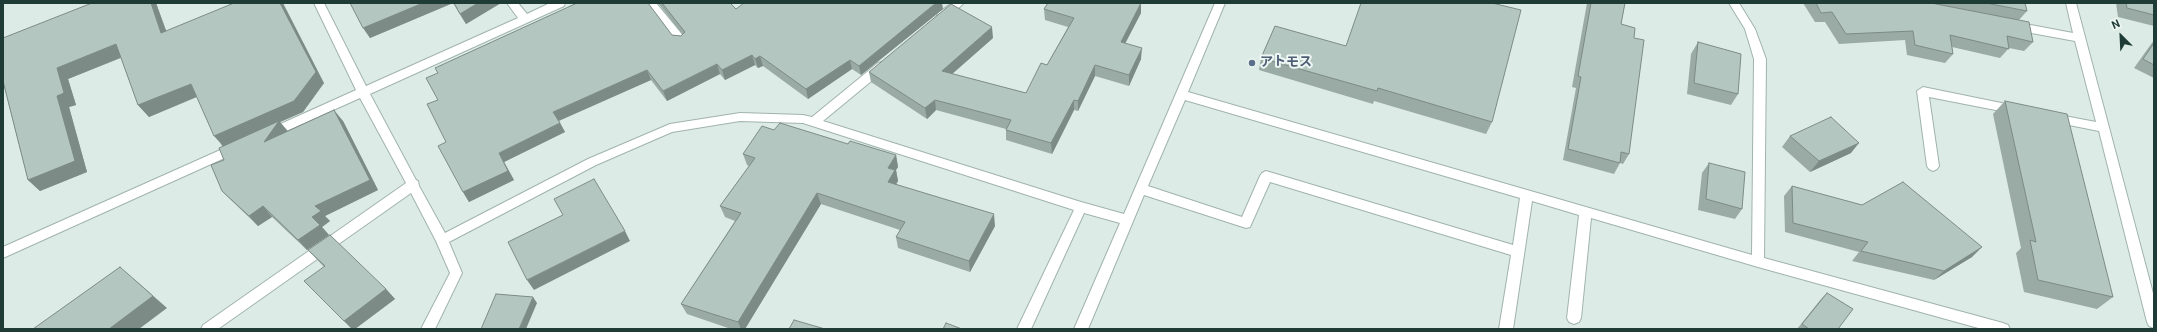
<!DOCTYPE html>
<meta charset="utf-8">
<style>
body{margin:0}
#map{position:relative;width:2157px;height:332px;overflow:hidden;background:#ddebe6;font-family:Roboto,sans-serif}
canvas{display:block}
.frame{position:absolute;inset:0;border:4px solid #1e3c35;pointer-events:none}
.north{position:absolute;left:2101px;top:16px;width:40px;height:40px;-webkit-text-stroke:3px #eef7f3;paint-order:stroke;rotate:336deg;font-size:11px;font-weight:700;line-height:16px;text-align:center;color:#1e3c35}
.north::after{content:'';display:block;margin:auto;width:14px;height:18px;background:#1e3c35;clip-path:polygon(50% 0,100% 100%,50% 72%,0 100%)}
</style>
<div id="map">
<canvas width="2157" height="332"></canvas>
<div class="frame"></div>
<div class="north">N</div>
</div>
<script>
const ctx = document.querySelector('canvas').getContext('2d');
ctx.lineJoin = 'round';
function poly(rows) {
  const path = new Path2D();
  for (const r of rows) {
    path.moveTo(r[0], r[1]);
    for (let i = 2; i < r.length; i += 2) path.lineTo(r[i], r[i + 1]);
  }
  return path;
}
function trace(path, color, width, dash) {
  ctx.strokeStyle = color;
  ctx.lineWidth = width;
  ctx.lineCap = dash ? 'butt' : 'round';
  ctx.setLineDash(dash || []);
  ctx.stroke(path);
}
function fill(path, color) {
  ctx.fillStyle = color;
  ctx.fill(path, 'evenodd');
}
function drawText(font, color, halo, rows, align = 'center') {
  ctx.font = font + ' Roboto,"Noto Sans JP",sans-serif';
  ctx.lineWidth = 4;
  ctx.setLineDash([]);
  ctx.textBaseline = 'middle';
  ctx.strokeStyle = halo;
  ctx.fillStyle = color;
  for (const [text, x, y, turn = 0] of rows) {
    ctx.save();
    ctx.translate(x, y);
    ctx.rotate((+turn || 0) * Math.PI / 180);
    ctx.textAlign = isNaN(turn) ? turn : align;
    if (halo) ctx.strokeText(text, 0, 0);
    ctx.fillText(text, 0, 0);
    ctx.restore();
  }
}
const minor = poly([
 [314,3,324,3,366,86,518,18,507,3,518,3,527,14,550,3,565,3,564,6,370,94,416,180,418,181,419,186,445,233,588,159,670,124,740,113,803,115,812,117,878,63,882,62,886,63,888,66,886,69,823,121,1081,202,1124,214,1215,3,1225,3,1188,92,1752,255,1754,59,1745,29,1729,3,1739,3,1755,29,1766,59,1764,258,2003,323,2008,325,2010,329,1982,329,1758,267,1591,218,1581,318,1579,322,1574,324,1569,322,1567,318,1579,215,1532,201,1513,329,1499,329,1511,255,1270,182,1250,227,1246,228,1144,195,1088,329,1074,329,1120,223,1084,213,1031,329,1017,329,1074,210,803,123,740,121,672,132,596,165,449,242,462,273,435,329,421,329,450,273,436,241,411,193,218,329,201,329,203,325,406,183,360,98,273,137,265,137,263,134,265,131,356,90,314,3],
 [1185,100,1520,198,1513,245,1266,171,1262,173,1260,176,1242,217,1148,186,1185,100],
 [645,3,656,3,685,38,687,41,685,44,677,44,645,3],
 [952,3,964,3,946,19,938,19,937,16,938,13,952,3],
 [2066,3,2076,3,2154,297,2154,328,2149,326,2147,322,2099,131,2054,122,2048,118,2054,114,2096,122,2075,41,2015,30,2010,26,2015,22,2073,33,2066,3],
 [1923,87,2016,106,2022,110,2016,114,1929,97,1939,166,1937,169,1933,171,1929,169,1927,166,1917,91,1923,87],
 [236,143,240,145,242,148,240,151,3,258,3,247,236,143]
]);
const wall = poly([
 [156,3,166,31,324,83,303,112,280,122,288,131,343,121,378,190,325,216,330,221,322,227,329,235,307,250,272,217,258,226,232,201,222,191,224,160,222,146,197,97,149,117,138,105,121,58,68,79,76,105,69,107,87,172,40,191,28,180,3,82],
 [350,3,501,3,466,24,453,3,370,38],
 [658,3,730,3,736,9,943,9,861,75,852,69,808,99,763,66,758,68,755,65,725,80,720,74,667,101,651,80,559,121,565,132,504,162,514,180,469,202,463,192,672,35,681,36,682,34],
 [1048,3,1141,3,1141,13,1125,44,1141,59,1129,86,1095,76,1078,111,1074,110,1052,154,1006,140,1006,129,936,110,927,119,871,82,869,72,993,38,952,74,1026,93,1047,65,1068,27,1045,20,1044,9],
 [1587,3,1625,3,1621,24,1634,38,1629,154,1623,164,1620,163,1614,174,1563,160,1576,88,1572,87],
 [1803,3,2025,3,2027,11,2019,20,2033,42,2024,51,2009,48,2000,58,1952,47,1953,54,1945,63,1907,55,1905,40,1839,44,1825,22,1815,22],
 [2116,3,2154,3,2154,26,2118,17],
 [1275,26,1492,122,1486,134,1374,101,1373,104,1259,70,1261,58],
 [2154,40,2154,78,2134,68],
 [1698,42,1738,94,1731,105,1687,94,1691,54],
 [2005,101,2113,297,2097,309,2024,292,2016,253,2021,248,1993,114],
 [774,130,848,144,896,155,898,167,896,170,898,181,896,184,995,226,970,272,898,248,896,237,900,230,821,204,745,329,731,329,687,314,681,304,735,221,725,217,720,206,749,166,747,165,743,154],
 [1790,136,1851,153,1810,172,1782,147],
 [1709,163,1742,209,1735,219,1698,210,1702,173],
 [1792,186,1972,257,1934,280,1852,261,1859,252,1785,232,1784,196],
 [308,250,386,289,395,299,355,329,352,329,314,291,324,267],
 [1827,293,1838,329,1797,329,1821,299]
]);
const shadedWall = poly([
 [151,3,156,3,171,44,161,33],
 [280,3,283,3,324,83,303,112,280,122,288,132,273,152,224,147,214,136],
 [423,3,453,3,370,38,363,28],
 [478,3,501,3,466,24,460,14],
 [936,3,942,3,943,9,861,75,859,66],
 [1141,3,1141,13,1120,53,1121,42],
 [992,27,993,38,943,82,942,71],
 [116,44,127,55,68,79,76,105,69,107,87,172,40,191,28,180,57,96,57,68],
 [1142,48,1141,59,1129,86,1129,75],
 [752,55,755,65,725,80,722,70],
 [760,56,763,66,758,68,755,59],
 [850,60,852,69,808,99,806,89],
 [717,64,720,74,667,101,663,91],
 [1095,65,1095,76,1078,111,1078,101],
 [647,70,651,80,558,121,553,112],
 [191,84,201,95,149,117,138,105],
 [935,100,936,110,927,119,925,108],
 [1074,100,1074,110,1052,154,1051,143],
 [334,110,343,121,378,190,325,216,330,221,322,227,329,235,307,250,298,240,312,217],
 [560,123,565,132,504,162,514,180,469,202,463,192,499,153],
 [1859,143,1851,153,1810,172,1819,161],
 [896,155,898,167,896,170,898,181,891,193,888,182,888,168],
 [817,193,821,204,745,329,741,329,738,322],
 [263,206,272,217,258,226,249,216],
 [994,214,995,226,970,272,969,261],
 [625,231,630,241,534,290,527,280],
 [1982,247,1972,257,1934,280,1944,271],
 [134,279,167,308,139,329,109,329],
 [386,289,395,299,355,329,352,329,344,321],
 [533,297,537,303,526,329,519,329]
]);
const building = poly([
 [92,3,151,3,161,33,234,3,280,3,316,72,294,101,214,136,191,84,138,105,116,44,57,68,64,93,57,96,75,161,28,180,3,81,3,38,92,3],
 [350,3,423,3,363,28,350,3],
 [454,3,478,3,460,14,454,3],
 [577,3,648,3,672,35,681,36,685,32,662,3,730,3,736,9,744,3,936,3,859,66,850,60,806,89,760,56,755,59,752,55,722,70,717,64,663,91,647,70,553,112,560,123,499,153,508,171,463,192,438,146,446,142,427,104,438,100,426,78,438,73,435,68,577,3],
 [1048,3,1141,3,1121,42,1142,48,1129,75,1095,65,1078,101,1074,100,1051,143,1006,130,1011,120,935,100,925,108,869,72,951,4,992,27,942,71,1026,93,1041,63,1047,65,1074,18,1044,9,1048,3],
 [1361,3,1492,3,1521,10,1492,122,1378,88,1377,91,1261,58,1275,26,1346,46,1361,3],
 [1591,3,1625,3,1621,24,1635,28,1634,38,1644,40,1629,154,1621,152,1620,163,1568,149,1581,77,1578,76,1591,3],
 [1816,3,1931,3,2029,22,2033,42,2007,36,2009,49,1950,35,1953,54,1915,45,1913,31,1846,34,1832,12,1821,13,1816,3],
 [1986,3,2025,3,2027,11,1986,3],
 [2126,3,2154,3,2154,15,2127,8,2126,3],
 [1698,42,1741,54,1738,94,1694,83,1698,42],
 [2154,43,2154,65,2143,59,2154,43],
 [2005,101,2067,114,2113,297,2038,280,2030,240,2036,242,2005,101],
 [334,110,370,180,315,206,321,211,312,217,320,225,298,240,263,206,249,216,222,191,211,165,224,160,219,148,279,121,264,142,334,110],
 [1831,117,1859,143,1819,161,1790,136,1831,117],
 [780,123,848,144,850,141,896,155,888,168,895,170,888,182,994,214,969,261,896,237,905,222,817,193,738,322,681,304,741,213,720,206,755,158,743,154,762,126,774,130,780,123],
 [1709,163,1745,172,1742,209,1706,199,1709,163],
 [594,179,625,231,527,280,508,242,563,215,554,199,594,179],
 [1903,182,1982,247,1944,271,1861,251,1868,242,1793,223,1792,186,1862,205,1903,182],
 [330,235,386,289,344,321,304,281,325,266,308,250,330,235],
 [120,267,153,296,109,329,33,329,120,267],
 [1827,293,1853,309,1838,329,1809,329,1802,324,1827,293],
 [496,294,533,297,519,329,481,329,496,294],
 [794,320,825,329,789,329,794,320],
 [946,323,962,329,943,329,946,323]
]);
const markers = [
 [1252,63,4,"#5c6f8a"]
];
const serviceNames = [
 ["アトモス",1260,63]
];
trace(minor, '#a0b3ad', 2);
fill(minor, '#fff');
fill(wall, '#9aaaa4');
fill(shadedWall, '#7d8b86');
fill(building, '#b3c6bf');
trace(building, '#7d8b86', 1);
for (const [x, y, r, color] of markers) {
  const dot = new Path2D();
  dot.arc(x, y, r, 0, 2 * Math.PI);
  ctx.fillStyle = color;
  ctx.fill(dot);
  trace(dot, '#eef7f3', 1.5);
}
drawText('bold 13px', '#4e5e75', '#eef7f3', serviceNames, 'left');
</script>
